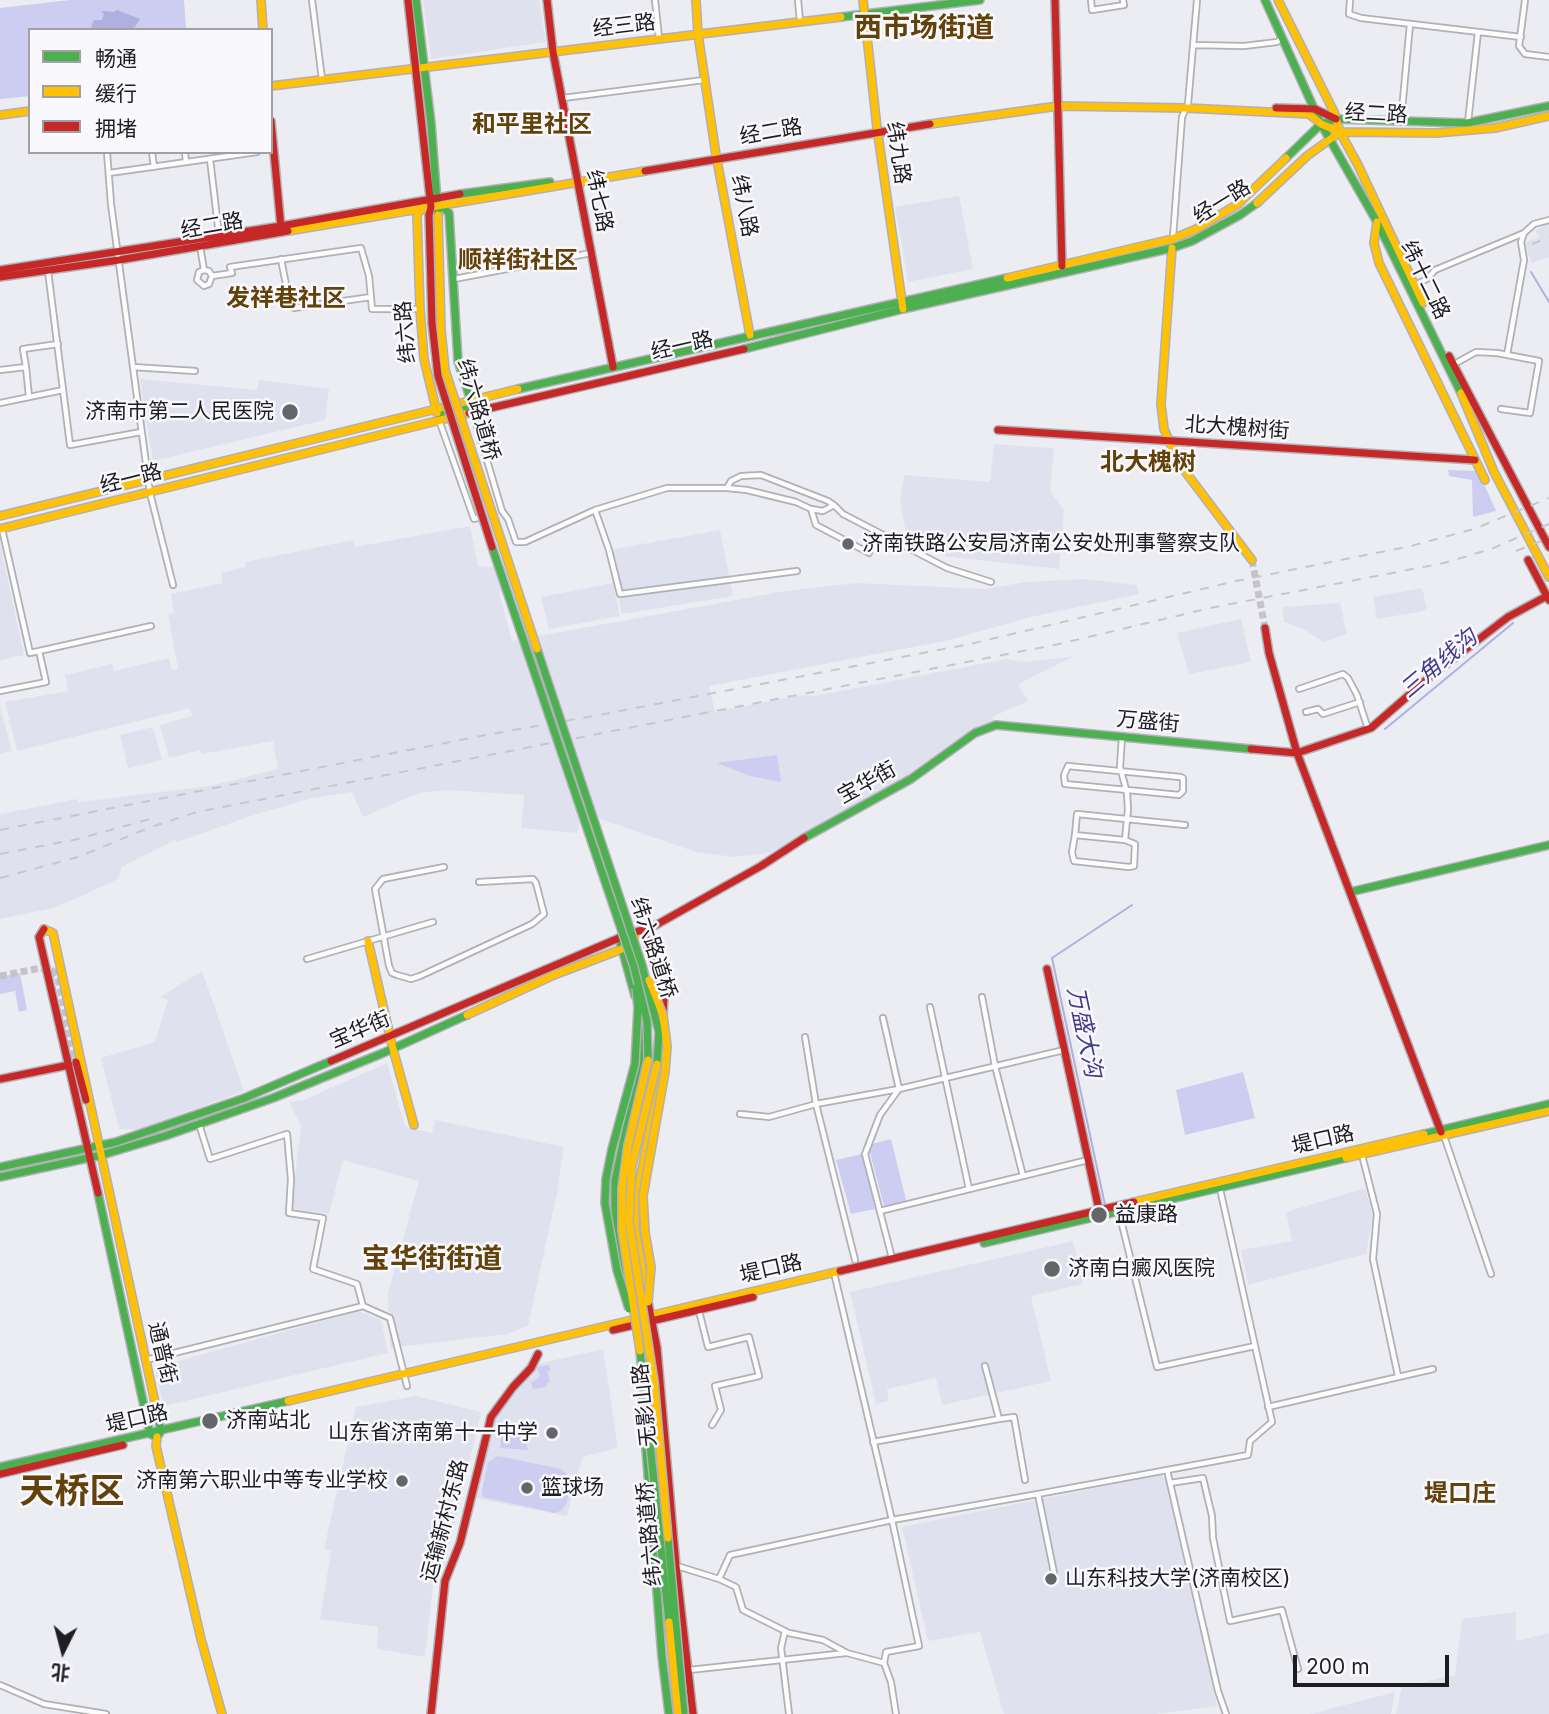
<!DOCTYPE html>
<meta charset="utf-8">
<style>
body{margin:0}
#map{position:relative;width:1549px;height:1714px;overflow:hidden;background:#ecedf3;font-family:Inter,"Noto Sans SC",sans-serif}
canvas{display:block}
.legend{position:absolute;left:28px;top:28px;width:245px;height:126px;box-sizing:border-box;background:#f8f8fd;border:2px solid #a0a0a5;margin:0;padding:9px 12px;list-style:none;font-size:21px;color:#1d1d22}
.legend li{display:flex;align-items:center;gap:14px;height:35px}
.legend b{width:35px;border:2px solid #a0a0a5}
.north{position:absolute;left:28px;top:1616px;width:70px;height:70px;-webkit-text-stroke:5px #f8f8fd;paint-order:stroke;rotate:186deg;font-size:19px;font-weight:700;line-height:28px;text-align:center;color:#1d1d22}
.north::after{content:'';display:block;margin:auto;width:24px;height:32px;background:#1d1d22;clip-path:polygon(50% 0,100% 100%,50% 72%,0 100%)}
.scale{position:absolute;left:1293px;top:1655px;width:156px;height:32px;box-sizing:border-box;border:4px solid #1d1d22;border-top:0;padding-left:9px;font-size:21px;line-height:24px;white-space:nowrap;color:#1d1d22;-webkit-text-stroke:5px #f8f8fd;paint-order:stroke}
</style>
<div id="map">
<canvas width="1549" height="1714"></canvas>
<ul class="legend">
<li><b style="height:9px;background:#4caf50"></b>畅通</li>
<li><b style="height:9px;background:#ffc107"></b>缓行</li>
<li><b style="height:9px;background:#c62828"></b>拥堵</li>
</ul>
<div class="north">北</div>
<div class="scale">200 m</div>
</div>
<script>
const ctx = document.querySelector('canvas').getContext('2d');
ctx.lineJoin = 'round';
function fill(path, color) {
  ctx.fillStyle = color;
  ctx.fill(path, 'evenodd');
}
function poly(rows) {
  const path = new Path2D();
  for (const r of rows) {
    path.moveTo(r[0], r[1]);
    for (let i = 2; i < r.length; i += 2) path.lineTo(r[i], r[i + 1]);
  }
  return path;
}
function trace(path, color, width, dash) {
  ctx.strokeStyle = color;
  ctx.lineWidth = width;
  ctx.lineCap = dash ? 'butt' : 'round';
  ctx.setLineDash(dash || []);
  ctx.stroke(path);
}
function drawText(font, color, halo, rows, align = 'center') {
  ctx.font = font + ' Inter,"Noto Sans SC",sans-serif';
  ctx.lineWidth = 5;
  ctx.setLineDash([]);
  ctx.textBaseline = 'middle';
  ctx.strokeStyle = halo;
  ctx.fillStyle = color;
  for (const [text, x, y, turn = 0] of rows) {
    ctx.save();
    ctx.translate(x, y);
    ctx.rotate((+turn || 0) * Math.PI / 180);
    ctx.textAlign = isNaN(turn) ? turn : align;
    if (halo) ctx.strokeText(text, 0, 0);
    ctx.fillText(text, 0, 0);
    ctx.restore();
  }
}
const built = poly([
 [423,0,539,0,546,42,431,59],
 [959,196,973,269,908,282,895,207],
 [1549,224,1549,257,1532,263,1526,248,1526,242,1539,237,1535,230],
 [140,379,257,390,259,380,329,389,325,420,153,461],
 [994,444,1054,448,1050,491,1064,510,1059,569,943,556,907,539,900,498,904,475,990,482],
 [470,526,478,566,509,568,507,592,499,592,512,641,785,591,856,583,986,589,1025,582,1085,579,1137,585,1139,594,1031,617,945,641,709,686,715,712,801,695,814,696,1007,659,1024,662,1075,656,1018,684,1028,701,992,717,996,722,858,807,769,853,734,857,696,852,583,813,577,833,521,828,524,795,447,790,419,793,363,817,352,792,313,798,257,814,177,842,175,840,122,867,118,879,90,892,54,908,0,919,0,814,77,799,79,802,210,786,278,769,273,741,202,754,200,750,169,758,160,725,192,716,190,708,17,751,5,702,68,691,65,675,112,664,114,671,169,658,172,670,178,669,168,615,174,613,171,594,223,583,221,573,246,567,245,562,353,540,355,547],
 [720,530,733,596,622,614,609,550],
 [0,543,24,655,0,660],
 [613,583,620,616,549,629,541,597],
 [1422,588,1427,608,1423,611,1377,619,1373,597],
 [1340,603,1347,634,1324,642,1303,629,1284,622,1282,607],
 [1241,619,1251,662,1189,674,1177,633],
 [0,706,12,751,0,754],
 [153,727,162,760,128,768,120,735],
 [202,971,244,1091,137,1130,119,1129,101,1058,155,1042,168,1000,160,997],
 [387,1063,405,1127,432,1133,435,1120,564,1147,557,1193,528,1326,507,1334,390,1348,388,1293,419,1181,343,1160,329,1214,291,1209,301,1126,289,1102,304,1100],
 [1365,1188,1373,1216,1366,1254,1248,1285,1241,1250,1292,1241,1286,1212],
 [1073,1241,1083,1284,1031,1296,1051,1381,942,1405,936,1378,887,1389,889,1401,876,1404,850,1292],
 [358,1311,381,1320,388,1353,164,1406,154,1368],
 [603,1349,618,1448,582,1457,567,1516,474,1498,492,1418,537,1364],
 [416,1396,481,1412,445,1565,435,1567,425,1657,377,1649,378,1627,320,1619,331,1551,324,1549,356,1407],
 [1161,1475,1165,1479,1217,1706,1155,1714,1004,1714,980,1632,928,1641,902,1527],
 [1516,1612,1516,1641,1549,1633,1549,1714,1396,1714,1402,1687,1455,1675,1462,1619],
 [1395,1692,1391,1714,1310,1714]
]);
const green = poly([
 [70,0,184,0,186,30,30,30,30,96,0,99,0,8],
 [1448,470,1478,471,1496,511,1473,517,1472,480,1449,476],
 [777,755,781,782,750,776,717,763],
 [20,973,27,1010,19,1012,15,991,0,994,0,977],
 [1243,1072,1255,1118,1185,1135,1176,1090],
 [891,1139,907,1204,885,1210,868,1145],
 [862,1154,875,1209,851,1214,836,1160],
 [548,1365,551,1370,547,1371,550,1382,547,1383,547,1387,533,1389,531,1383,540,1376,537,1367],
 [501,1434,525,1436,528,1450,500,1448],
 [498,1456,562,1469,568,1476,570,1484,567,1503,562,1510,555,1513,483,1497,482,1491,488,1462]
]);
const water = poly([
 [117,10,140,19,135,27,125,30,98,30,91,27,94,20,102,20,104,14,101,11,114,12]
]);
const stream = poly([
 [1531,272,1549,302],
 [1385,729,1513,623],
 [1105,1205,1052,958,1132,905],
 [497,1403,508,1388]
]);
const secondaryTunnel = poly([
 [1252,560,1265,628],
 [0,976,41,968,53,971,58,978,76,1062]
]);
const street = poly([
 [312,0,322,79],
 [655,0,659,38],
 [798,0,800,21],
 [1091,0,1092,10,1124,5,1123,0],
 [1350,0,1349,14,1361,18,1521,37],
 [1525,0,1519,46,1525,54,1549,57],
 [1194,45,1244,46,1277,42,1283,38],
 [563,98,704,80],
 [1401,121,1410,24],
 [1468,122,1478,32],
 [107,152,111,204,150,493,173,585],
 [152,152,154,167],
 [185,152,186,162],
 [210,159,219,235],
 [109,173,257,152],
 [1173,237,1182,117,1188,104,1197,0],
 [200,246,204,270,199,272,197,280,204,286,209,284,212,276,209,271,204,270],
 [281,259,290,305,294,308,371,297],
 [48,271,70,445,141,432],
 [212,276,232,273,230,267,361,248,369,276,372,309,420,309],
 [454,279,591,253],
 [1415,285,1427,279,1435,270,1524,233,1534,224,1549,220],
 [1507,355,1524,260,1521,242,1524,233],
 [1458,362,1476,352,1497,353,1539,361,1530,413,1501,409],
 [26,367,29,397],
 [133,367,195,371],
 [0,370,26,367,23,349,58,344],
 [0,403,63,390],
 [473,413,502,511,508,519,516,542,525,542,595,510,667,488,727,488,731,481,741,476,761,475,828,501,834,505],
 [439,420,474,519,481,517],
 [727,488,747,490,796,502,811,509,823,511,834,505,843,514,947,568,991,582],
 [811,509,816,525,869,553],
 [595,510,609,550,620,594,797,571],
 [2,529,30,653,39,651],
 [1299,689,1343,674,1348,678,1357,695,1368,729],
 [0,691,46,682,39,651,151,626],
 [1306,712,1318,709,1323,714,1360,702],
 [1122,737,1120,767,1127,793,1128,809,1125,840],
 [1068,766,1180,777,1183,778,1183,791,1179,795,1169,794,1065,784,1064,775,1068,766],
 [1075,835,1072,852,1074,861,1129,867,1134,866,1135,844,1125,840,1075,835,1077,814,1185,825],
 [444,867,383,879,375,889,389,966,392,973,397,975,411,979,420,976,532,924,544,914,536,883,533,879,479,882],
 [307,959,433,922],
 [982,997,995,1066,1023,1176],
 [930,1007,969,1189],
 [805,1037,816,1104,855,1260],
 [740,1114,769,1117,816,1104,899,1089,883,1018],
 [199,1124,210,1159,287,1134,291,1179,289,1213,323,1218,313,1269,357,1284,363,1306],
 [1444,1136,1491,1274],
 [1362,1155,1377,1214,1373,1259,1398,1376],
 [880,1211,1088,1160],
 [1119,1212,1157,1367,1255,1346],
 [892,1258,865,1154,880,1115,899,1089,1064,1050],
 [835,1277,892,1520,919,1646,886,1652,884,1663],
 [699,1311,708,1347,749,1337,759,1376,715,1386,721,1410,712,1425],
 [146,1360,363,1306,390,1318,407,1386],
 [1268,1407,1433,1369],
 [999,1419,1014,1417,1025,1480],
 [873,1442,999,1419,985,1366],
 [1167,1470,1218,1691,1226,1714],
 [1170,1483,1203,1478,1212,1516,1213,1538,1230,1621,1282,1610,1298,1669],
 [1038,1494,1248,1455,1250,1441,1272,1422,1220,1189],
 [674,1565,719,1579],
 [785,1631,781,1648,789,1714],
 [689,1670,846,1653],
 [0,1685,44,1704,106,1714],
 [896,1714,891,1682,884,1663,847,1653,823,1640,789,1633,743,1610,736,1587,719,1579,730,1555,892,1520,1038,1494,1054,1573]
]);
const fast = poly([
 [416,0,431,123,438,215],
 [1265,0,1321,124,1377,222,1461,393],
 [841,17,980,0],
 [1286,158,1321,124,1336,119,1467,123,1549,106],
 [460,194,550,182],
 [744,349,903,309,1172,248,1192,241,1240,215,1257,203],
 [518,389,1007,278],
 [439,420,440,413,470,407,471,401,458,361,449,213,440,205],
 [804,838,911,779,975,733,996,725,1251,749],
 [1350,892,1549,845],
 [619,938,635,996],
 [1424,1134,1549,1104],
 [0,1167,116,1142,242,1099,331,1061],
 [0,1177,102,1155,165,1136,273,1098,383,1053,467,1015],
 [98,1193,150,1434,157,1437,161,1431,156,1407],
 [984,1243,1346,1158],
 [626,1292,615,1232,615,1181,641,1060,643,1024,639,1008],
 [642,1396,662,1657,669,1714],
 [0,1467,288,1401]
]);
const slow = poly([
 [261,0,263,30],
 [696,0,698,34,716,155,750,335],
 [863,0,877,128,903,309],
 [1278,0,1334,112,1340,132,1358,165,1423,303],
 [271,86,841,17],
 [0,115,30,111],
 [930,124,1058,106,1186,108,1309,114,1321,124,1340,132],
 [1340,132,1436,133,1495,128,1549,116],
 [1257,203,1307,156,1340,132],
 [423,208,417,214,420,309,424,359,437,413],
 [1377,222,1374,243,1379,263,1485,480],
 [288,231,645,171],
 [1172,248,1161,404,1164,429,1178,462,1252,560],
 [1007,278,1172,239,1196,229,1238,204,1286,158],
 [1461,393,1494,472,1549,577],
 [0,516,518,389],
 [0,529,469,413],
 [44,929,53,933,156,1407],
 [368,941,393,1049,414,1125],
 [467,1015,554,975,622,949,637,935],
 [1346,1158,1549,1111],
 [1134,1202,1424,1134],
 [647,1298,635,1228,635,1206,663,1061,663,1035],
 [288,1401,840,1271],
 [157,1437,156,1446,201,1639,222,1714]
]);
const jam = poly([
 [408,0,431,207,429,215],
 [547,0,553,52,613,367],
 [1055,0,1062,266],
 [1276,108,1315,109,1336,119],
 [271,121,281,228],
 [645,171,930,124],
 [0,270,281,226,460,194],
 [0,277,119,260,288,231],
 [1449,356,1549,547],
 [469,413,744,349],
 [998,430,1475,460],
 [1528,560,1549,600],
 [1265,628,1269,653,1297,753,1441,1132],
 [1251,749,1297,753,1371,728,1432,675,1508,617,1547,596],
 [44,929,39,937,98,1193],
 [643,930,664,995,663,1015],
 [1047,969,1099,1210],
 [331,1061,619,938,656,925,761,866,804,838],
 [76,1062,86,1100],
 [0,1079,69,1065],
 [840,1271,1134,1202],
 [648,1302,657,1348,676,1566,693,1714],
 [613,1330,753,1297],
 [0,1474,123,1445],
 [431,1714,445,1581,460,1543,491,1417,513,1387,531,1368,538,1354]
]);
const rail = poly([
 [1532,244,1549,237],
 [1516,551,1549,538],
 [0,830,486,735,599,715,970,644,1236,581,1411,546,1474,529,1549,498],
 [0,854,78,839,150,819],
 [0,878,78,857,151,827,197,812,1059,644,1210,608,1444,563,1491,549,1549,524]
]);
const fastBridge = poly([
 [492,547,634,967,647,1021,648,1060],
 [537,649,642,965,659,1032,657,1064],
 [629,1309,617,1270,605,1203,606,1179,612,1149,635,1064,638,1008,636,988],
 [640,1351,669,1622],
 [668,1538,684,1714]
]);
const slowBridge = poly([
 [438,215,441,330,445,370,537,649],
 [657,1064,632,1165,629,1221,654,1381,668,1538],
 [648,1302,651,1267,645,1232,643,1196,665,1072,667,1046,663,1015,649,980],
 [640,1351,622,1230,622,1188,628,1145,648,1060],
 [669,1622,678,1714]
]);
const jamBridge = poly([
 [429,215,432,323,438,376,492,547]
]);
const markers = [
 [290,412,9,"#65666b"],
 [848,544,7,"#65666b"],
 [1099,1215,9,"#65666b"],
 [1052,1269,9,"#65666b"],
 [210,1421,9,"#65666b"],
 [552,1433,7,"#65666b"],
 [402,1481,7,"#65666b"],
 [527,1488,7,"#65666b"],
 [1051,1579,7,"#65666b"]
];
const streetNames = [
 ["经三路",624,26,-7],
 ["经二路",1376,114,3],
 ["经二路",771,132,-10],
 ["纬九路",898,153,82],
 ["纬七路",599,201,79],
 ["经一路",1222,202,-32],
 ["纬八路",744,206,79],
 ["经二路",212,226,-10],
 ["纬十二路",1425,280,64],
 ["纬六路",406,332,-95],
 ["经一路",682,346,-13],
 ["纬六路道桥",478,410,74],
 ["北大槐树街",1237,428,4],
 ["经一路",131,479,-14],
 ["万盛街",1148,722,5],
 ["宝华街",867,783,-29],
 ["纬六路道桥",653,948,72],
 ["宝华街",360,1030,-23],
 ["堤口路",1323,1140,-13],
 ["堤口路",771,1269,-13],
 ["通普街",162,1353,77],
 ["无影山路",645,1405,-96],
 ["堤口路",137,1419,-13],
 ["运输新村东路",445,1521,-75],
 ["纬六路道桥",650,1534,-95]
];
const poiNames = [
 ["济南市第二人民医院",274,412,"right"],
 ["济南铁路公安局济南公安处刑事警察支队",862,544],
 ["益康路",1115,1215],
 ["济南白癜风医院",1068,1269],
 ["济南站北",226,1421],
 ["山东省济南第十一中学",538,1433,"right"],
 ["济南第六职业中等专业学校",388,1481,"right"],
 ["篮球场",541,1488],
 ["山东科技大学(济南校区)",1065,1579]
];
const waterNames = [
 ["三角线沟",1439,664,-40],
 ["万盛大沟",1084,1032,78]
];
const quarterNames = [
 ["和平里社区",532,125],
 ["顺祥街社区",518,261],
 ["发祥巷社区",286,299],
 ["北大槐树",1148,463],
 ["堤口庄",1460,1494]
];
const districtNames = [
 ["西市场街道",924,29],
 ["宝华街街道",432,1260]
];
const townNames = [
 ["天桥区",72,1492]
];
fill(built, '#e0e1ee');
fill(green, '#cccdf0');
fill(water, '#afafe0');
trace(stream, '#afafe0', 2);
trace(secondaryTunnel, '#c3c3c9', 7, [7, 3.5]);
trace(street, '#b0b0b5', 8);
trace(fast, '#b0b0b5', 10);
trace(slow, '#b0b0b5', 10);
trace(jam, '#b0b0b5', 10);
trace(street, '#fcfcfd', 4.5);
trace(fast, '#4caf50', 7);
trace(slow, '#ffc107', 7);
trace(jam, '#c62828', 7);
trace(rail, '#c7c7c8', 2, [9, 9]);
trace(fastBridge, '#b0b0b5', 10, []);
trace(slowBridge, '#b0b0b5', 10, []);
trace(jamBridge, '#b0b0b5', 10, []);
trace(fastBridge, '#4caf50', 7);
trace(slowBridge, '#ffc107', 7);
trace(jamBridge, '#c62828', 7);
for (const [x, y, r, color] of markers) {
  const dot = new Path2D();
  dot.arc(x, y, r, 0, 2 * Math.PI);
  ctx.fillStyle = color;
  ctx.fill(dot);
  trace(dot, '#f8f8fd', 2.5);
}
drawText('21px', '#1d1d22', '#f8f8fd', streetNames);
drawText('21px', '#1d1d22', '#f8f8fd', poiNames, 'left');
drawText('italic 23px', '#453c8c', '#f8f8fd', waterNames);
drawText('bold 24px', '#62410a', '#f8f8fd', quarterNames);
drawText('bold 28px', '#62410a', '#f8f8fd', districtNames);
drawText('bold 35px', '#62410a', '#f8f8fd', townNames);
</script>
